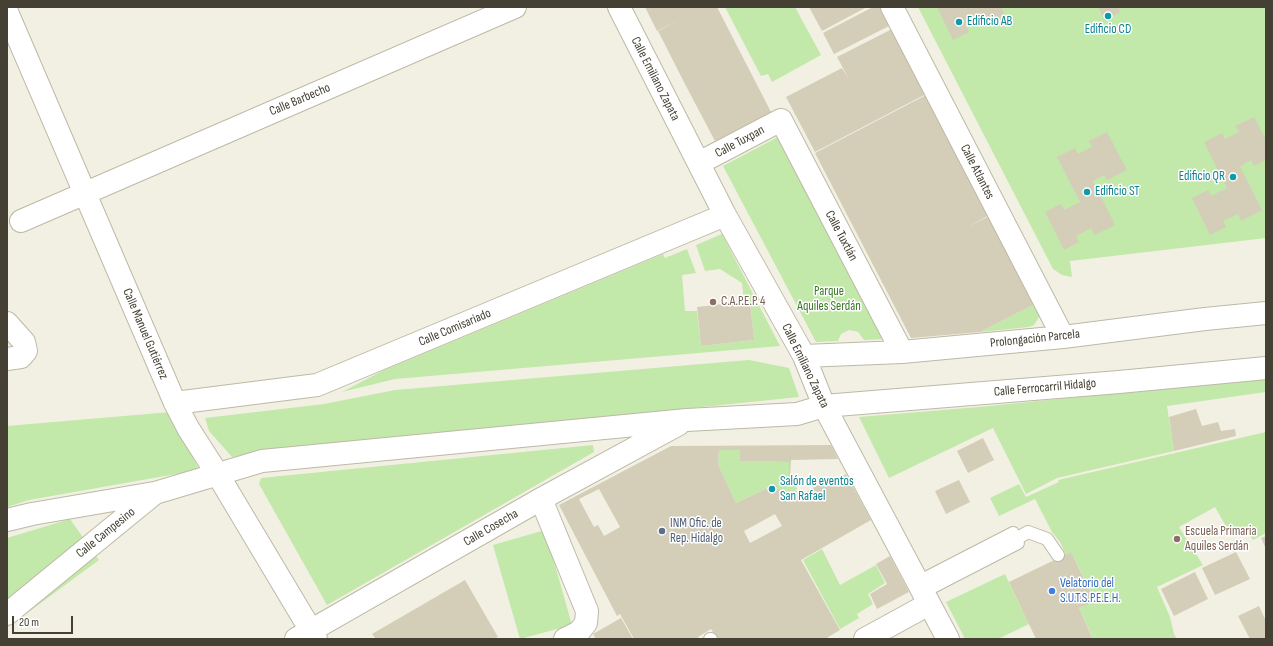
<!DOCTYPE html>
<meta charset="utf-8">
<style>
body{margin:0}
#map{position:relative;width:1273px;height:646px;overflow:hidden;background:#f2f0e3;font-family:"Sofia Sans Condensed",sans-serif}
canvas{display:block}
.frame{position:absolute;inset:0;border:8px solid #444033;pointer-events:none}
.scale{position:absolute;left:12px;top:616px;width:61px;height:18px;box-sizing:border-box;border:2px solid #444033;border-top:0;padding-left:5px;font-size:12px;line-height:14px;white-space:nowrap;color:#444033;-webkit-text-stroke:3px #fff;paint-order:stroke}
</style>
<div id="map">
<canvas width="1273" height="646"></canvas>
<div class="frame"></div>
<div class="scale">20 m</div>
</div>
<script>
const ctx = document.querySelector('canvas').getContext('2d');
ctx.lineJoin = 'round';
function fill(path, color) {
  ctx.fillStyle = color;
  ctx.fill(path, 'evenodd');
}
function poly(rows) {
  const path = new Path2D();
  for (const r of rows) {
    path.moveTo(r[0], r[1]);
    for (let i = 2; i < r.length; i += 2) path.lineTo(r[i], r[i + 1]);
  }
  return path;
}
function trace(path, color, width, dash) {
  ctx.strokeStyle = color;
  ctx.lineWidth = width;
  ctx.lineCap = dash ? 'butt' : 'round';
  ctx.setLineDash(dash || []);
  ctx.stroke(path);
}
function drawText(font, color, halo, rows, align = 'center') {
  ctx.font = font + ' "Sofia Sans Condensed",sans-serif';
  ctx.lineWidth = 3;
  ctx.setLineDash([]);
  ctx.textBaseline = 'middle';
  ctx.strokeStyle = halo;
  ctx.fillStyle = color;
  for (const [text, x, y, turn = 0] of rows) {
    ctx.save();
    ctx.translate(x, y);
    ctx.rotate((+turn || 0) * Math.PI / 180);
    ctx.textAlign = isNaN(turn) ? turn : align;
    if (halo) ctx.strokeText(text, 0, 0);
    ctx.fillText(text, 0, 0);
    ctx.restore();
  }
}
const green = poly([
 [725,7,795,7,821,55,772,82,768,74,761,76],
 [918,7,1266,7,1266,238,1070,261,1072,277,1062,275,1053,269],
 [778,137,790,159,886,339,864,340,858,332,849,330,841,334,838,341,816,342,723,166],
 [722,234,780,346,395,379,342,392,384,370,663,254,665,258,687,249,696,273,682,275,685,311,697,311,701,346,754,340,750,301,744,301,742,283,720,269,705,271,696,245],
 [1037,303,1039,309,1039,317,1034,325,1029,327,980,332],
 [749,360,789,368,799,397,247,454,232,457,209,431,205,418,324,404,395,390],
 [1266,378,1266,392,1167,406,1174,451,1057,478,1026,494,993,428,889,478,859,417,979,407],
 [171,412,199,470,29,500,7,507,7,426],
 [1266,432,1266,533,1253,540,1245,528,1231,535,1215,507,1179,527,1203,565,1157,587,1170,617,1174,634,1177,639,1088,639,1092,636,1079,608,1095,600,1071,552,1066,555,1060,542,1052,532,1035,499,999,516,990,498,1019,484,1026,497,1059,482,1058,480],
 [593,445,594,452,327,605,259,484,261,478],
 [719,450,740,450,740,461,789,462,789,477,798,494,785,501,776,484,736,503,718,464],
 [70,519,99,560,7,628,7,538],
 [545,530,572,625,520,639,493,545],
 [822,549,840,585,876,565,885,583,868,594,873,604,857,614,859,618,840,629,803,560],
 [1005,574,1029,624,998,639,965,639,946,602]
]);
const building = poly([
 [645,7,717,7,771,112,715,141,686,86,700,79,686,86,658,31,680,19,657,31],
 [809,7,867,7,822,31],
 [873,7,881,7,891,25,834,54,823,33],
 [937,7,1001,7,1005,15,984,25,981,18,966,26,969,32,953,40],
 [1098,7,1118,7,1120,12,1105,21],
 [894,28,928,93,815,152,786,97,842,68,849,79,837,57],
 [928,94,991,214,968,227,991,215,1037,303,980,332,911,338,815,153],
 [1254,117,1266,140,1266,160,1254,166,1251,160,1240,166,1262,210,1241,221,1238,214,1223,221,1226,227,1210,235,1192,198,1208,190,1211,196,1227,188,1204,142,1222,133,1225,139,1239,132,1235,126],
 [1107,132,1127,170,1107,180,1104,175,1093,181,1115,225,1095,235,1091,228,1076,236,1079,242,1064,250,1045,212,1061,204,1064,210,1080,202,1057,157,1075,148,1078,154,1092,147,1089,141],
 [750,301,754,340,701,346,697,307],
 [1196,409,1202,426,1218,422,1221,431,1235,429,1236,436,1174,451,1169,417],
 [983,438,994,460,968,473,957,451],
 [831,445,838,459,791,460,790,477,797,489,796,490,789,477,789,462,740,461,740,450,719,450,718,464,736,503,776,484,785,501,799,494,800,495,822,483,825,487,846,474,871,520,801,560,840,630,825,639,717,639,711,629,698,637,699,639,634,639,620,614,617,616,559,505,671,446],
 [599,489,620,527,604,536,598,525,594,527,579,499],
 [775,514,782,526,750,543,744,531],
 [959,480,970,502,946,514,935,491],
 [1266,536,1266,549,1261,538],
 [1071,552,1095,601,1079,608,1092,637,1088,639,1036,639,1009,582],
 [1236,552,1250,579,1215,595,1202,568],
 [890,556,909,592,877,609,870,594,887,584,876,564],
 [1195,572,1208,599,1174,616,1161,589],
 [465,580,498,637,493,639,376,639,372,634],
 [1259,606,1266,621,1266,639,1250,639,1238,616],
 [621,618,633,639,596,639,593,634]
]);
const service = poly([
 [1016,539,1028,532,1047,539,1058,555],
 [918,582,1013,533,1018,543,923,592],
 [710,639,711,639]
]);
const minor = poly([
 [619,7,725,215,804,356,824,406,948,639],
 [892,7,1063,337],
 [7,12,175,403,188,428,218,475,316,639],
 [699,163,781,120,902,352],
 [21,221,515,7],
 [7,323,24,342,26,351,21,357,7,359],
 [804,356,902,352,1063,337,1205,319,1266,313],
 [175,403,317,385,725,215],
 [541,499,587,611,586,623,579,632,565,639],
 [7,520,32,514,154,493],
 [7,614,155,493,262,461,687,420,797,414,824,406,1119,382,1266,368],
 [296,639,541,499,679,424],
 [865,639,929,604]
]);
const markers = [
 [1108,16,4,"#0f9aa8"],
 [959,22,4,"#0f9aa8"],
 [1233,177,4,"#0f9aa8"],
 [1087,192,4,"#0f9aa8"],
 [713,302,4,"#8d6e63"],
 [772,489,4,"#0f9aa8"],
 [662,531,4,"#5c6f8a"],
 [1177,539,4,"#8d6e63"],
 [1052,591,4,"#3f7fe0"]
];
const cultureNames = [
 ["Edificio AB",967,22],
 ["Edificio CD",1108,30,"center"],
 ["Edificio QR",1225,177,"right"],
 ["Edificio ST",1095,192],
 ["Salón de eventos",780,482],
 ["San Rafael",780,497]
];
const streetNames = [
 ["Calle Emiliano Zapata",655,79,63],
 ["Calle Barbecho",300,100,-23],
 ["Calle Tuxpan",740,142,-28],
 ["Calle Atlantes",977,172,63],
 ["Calle Tuxtlán",841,236,62],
 ["Calle Comisariado",455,328,-23],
 ["Calle Manuel Gutiérrez",145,334,67],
 ["Prolongación Parcela",1035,339,-6],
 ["Calle Emiliano Zapata",805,366,64],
 ["Calle Ferrocarril Hidalgo",1045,388,-5],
 ["Calle Cosecha",491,528,-30],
 ["Calle Campesino",106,533,-39]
];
const parkNames = [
 ["Parque",829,292],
 ["Aquiles Serdán",829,307]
];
const educationNames = [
 ["C.A.P.E.P. 4",721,302],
 ["Escuela Primaria",1185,532],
 ["Aquiles Serdán",1185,547]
];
const serviceNames = [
 ["INM Ofic. de",670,524],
 ["Rep. Hidalgo",670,539]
];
const shopNames = [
 ["Velatorio del",1060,584],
 ["S.U.T.S.P.E.E.H.",1060,599]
];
fill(green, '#c2e8aa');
fill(building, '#d4ceb8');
trace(service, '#beb9a6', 14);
trace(minor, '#beb9a6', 24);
trace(service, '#fff', 12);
trace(minor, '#fff', 22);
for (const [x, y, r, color] of markers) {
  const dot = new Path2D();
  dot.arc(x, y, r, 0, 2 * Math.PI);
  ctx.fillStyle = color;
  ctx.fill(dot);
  trace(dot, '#fff', 1.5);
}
drawText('13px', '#0d838f', '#fff', cultureNames, 'left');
drawText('13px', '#444033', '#fff', streetNames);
drawText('13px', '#377726', '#fff', parkNames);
drawText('13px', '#785e54', '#fff', educationNames, 'left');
drawText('13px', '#4e5e75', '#fff', serviceNames, 'left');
drawText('13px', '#366cbe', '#fff', shopNames, 'left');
</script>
